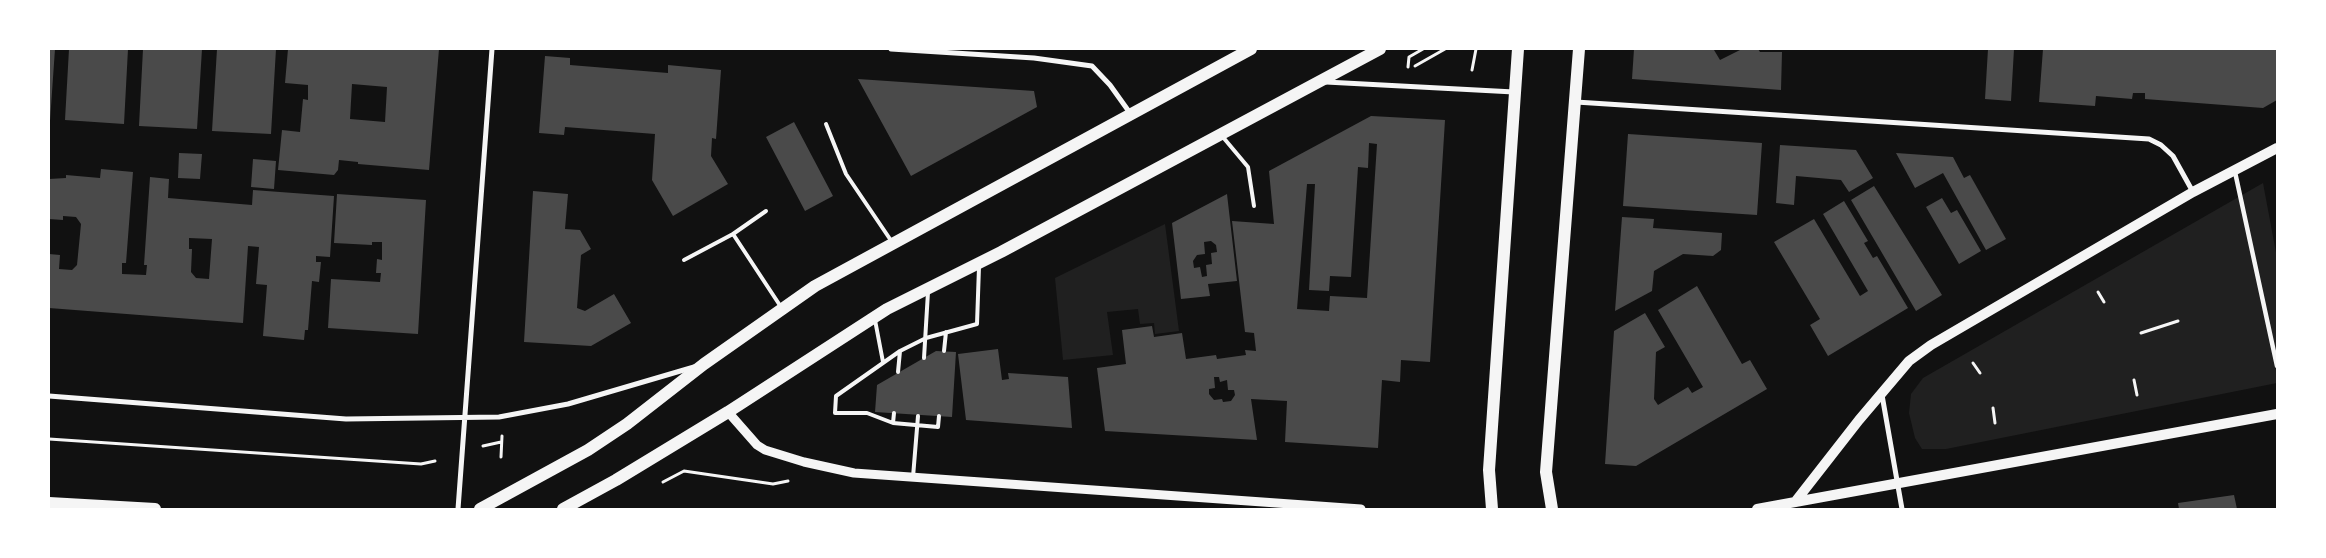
<!DOCTYPE html>
<style>
body{margin:0}
#map{position:relative;width:2326px;height:558px;overflow:hidden;background:#111;font-family:Bitter,serif}
canvas{display:block}
.frame{position:absolute;inset:0;border:50px solid #fff;pointer-events:none}
</style>
<div id="map">
<canvas width="2326" height="558"></canvas>
<div class="frame"></div>
</div>
<script>
const ctx = document.querySelector('canvas').getContext('2d');
ctx.lineJoin = 'round';
function fill(path, color) {
  ctx.fillStyle = color;
  ctx.fill(path, 'evenodd');
}
function poly(rows) {
  const path = new Path2D();
  for (const r of rows) {
    path.moveTo(r[0], r[1]);
    for (let i = 2; i < r.length; i += 2) path.lineTo(r[i], r[i + 1]);
  }
  return path;
}
function trace(path, color, width, dash) {
  ctx.strokeStyle = color;
  ctx.lineWidth = width;
  ctx.lineCap = dash ? 'butt' : 'round';
  ctx.setLineDash(dash || []);
  ctx.stroke(path);
}
const green = poly([
 [2263,183,2277,258,2277,383,1946,449,1922,449,1915,438,1909,413,1911,394,1923,378],
 [1165,224,1179,331,1155,334,1154,323,1140,324,1138,309,1107,312,1113,355,1063,360,1055,278]
]);
const building = poly([
 [49,49,55,49,50,121,49,121],
 [69,49,128,49,124,124,65,120],
 [143,49,202,49,197,129,139,126],
 [217,49,276,49,271,134,212,131],
 [288,49,439,49,429,170,358,164,358,162,339,160,338,170,334,175,278,170,282,130,300,132,303,99,308,100,308,85,285,83],
 [352,84,387,87,385,122,350,119],
 [1634,49,1717,49,1714,50,1720,60,1742,49,1758,49,1760,52,1782,52,1781,90,1632,79],
 [1988,49,2014,49,2011,101,1985,99],
 [2043,49,2277,49,2277,100,2263,108,2145,99,2145,93,2133,93,2132,99,2096,96,2095,106,2039,102],
 [545,56,570,58,570,65,668,73,668,65,721,70,716,139,712,138,711,156,728,184,673,216,652,180,655,134,565,127,564,135,539,133],
 [858,79,1034,91,1037,107,911,176],
 [1371,116,1445,120,1430,362,1401,360,1400,382,1382,380,1378,448,1285,442,1287,401,1251,399,1257,440,1105,431,1097,368,1126,364,1122,330,1152,326,1154,337,1182,333,1186,359,1216,355,1217,359,1246,355,1245,350,1256,351,1254,333,1245,332,1232,221,1274,224,1269,171],
 [1369,143,1377,144,1367,298,1330,296,1329,311,1297,309,1307,184,1315,184,1309,290,1329,291,1330,276,1351,277,1358,167,1368,168],
 [1214,377,1219,377,1220,382,1227,380,1228,390,1234,390,1235,395,1231,401,1223,402,1222,399,1214,400,1209,394,1209,389,1215,388],
 [794,122,833,196,805,211,766,137],
 [1628,134,1762,143,1757,215,1623,206],
 [1780,145,1856,150,1873,178,1849,192,1841,180,1796,176,1794,205,1776,203],
 [179,153,202,154,200,179,178,178],
 [1896,153,1953,157,1964,178,1970,175,2006,239,1986,250,1943,173,1915,188],
 [253,159,276,161,274,189,251,187],
 [101,169,133,172,126,263,122,263,122,274,146,275,147,265,144,265,150,177,169,179,168,198,252,205,253,190,334,196,330,257,316,256,316,262,321,262,319,282,312,281,308,330,305,330,304,340,263,336,267,285,256,284,259,247,248,246,243,323,49,308,49,254,60,255,59,269,72,270,77,265,81,224,76,217,63,216,63,220,49,219,49,179,66,178,66,175,100,178],
 [189,238,212,239,209,279,196,278,191,272,192,249,189,249],
 [1874,186,1942,295,1916,311,1851,200],
 [533,191,568,194,565,229,580,230,591,249,581,255,577,308,585,311,614,294,631,323,591,346,524,342],
 [337,194,426,200,418,334,328,328,331,279,380,282,381,273,376,273,377,259,382,260,382,242,372,242,372,245,334,243],
 [1227,194,1237,281,1208,284,1210,296,1181,299,1172,223],
 [1211,241,1216,245,1217,252,1211,253,1212,264,1206,265,1207,276,1202,277,1200,267,1194,268,1193,261,1197,255,1205,254,1204,242],
 [1942,198,1951,213,1957,210,1981,251,1959,264,1926,207],
 [1844,201,1868,241,1864,243,1873,258,1877,256,1908,308,1828,356,1810,325,1820,319,1774,242,1814,219,1860,296,1868,291,1823,214],
 [1622,217,1654,219,1653,228,1722,233,1721,250,1713,256,1683,254,1654,271,1652,291,1615,311],
 [1697,286,1742,364,1750,360,1767,389,1636,466,1605,464,1614,331,1645,313,1665,347,1656,352,1654,399,1658,405,1688,387,1692,393,1703,387,1658,310],
 [998,349,1002,380,1009,379,1008,373,1068,377,1072,428,966,420,958,354],
 [936,351,956,352,952,417,875,412,877,385],
 [2234,495,2237,509,2179,509,2178,503]
]);
const path = poly([
 [1415,66,1445,49],
 [1408,67,1409,57,1423,49],
 [1472,70,1476,49],
 [2098,292,2104,302],
 [2141,333,2178,321],
 [1973,363,1980,373],
 [2134,380,2137,395],
 [1993,408,1995,423],
 [49,439,421,464,435,461],
 [483,446,501,442],
 [501,457,502,436],
 [663,482,684,471,773,484,788,481]
]);
const service = poly([
 [826,124,846,174,892,242],
 [1222,136,1248,167,1254,206],
 [733,234,766,211],
 [684,260,733,234,781,307],
 [875,320,883,362],
 [944,351,946,332],
 [924,358,928,292],
 [898,372,900,351,926,338,977,324,979,267],
 [894,413,893,423,938,427,939,416],
 [893,423,867,413,835,413,836,396,900,351],
 [913,477,918,416]
]);
const pedestrian = poly([
 [2235,172,2277,366]
]);
const minor = poly([
 [891,49,1034,58,1092,66,1110,85,1130,113],
 [1326,82,1514,92],
 [1576,102,2149,139,2161,145,2173,156,2193,192],
 [1882,395,1902,509],
 [49,396,346,419,499,417,568,404,694,367],
 [458,509,492,49]
]);
const tertiary = poly([
 [728,412,757,445,765,450,804,462,854,473,1361,509]
]);
const secondary = poly([
 [1795,502,1859,420,1909,361,1931,345,2193,192,2277,148],
 [1757,509,2277,414]
]);
const primary = poly([
 [49,503,155,509],
 [480,509,588,450,627,424,704,364,815,286,1251,49],
 [563,509,616,480,728,412,887,309,1001,252,1380,49],
 [1492,509,1489,470,1518,49],
 [1552,509,1546,472,1579,49]
]);
fill(green, '#202020');
fill(building, '#4a4a4a');
trace(path, '#f5f5f5', 3);
trace(service, '#f5f5f5', 4);
trace(pedestrian, '#f5f5f5', 4.5);
trace(minor, '#f5f5f5', 5);
trace(tertiary, '#f5f5f5', 9);
trace(secondary, '#f5f5f5', 10);
trace(primary, '#f5f5f5', 12);
</script>
